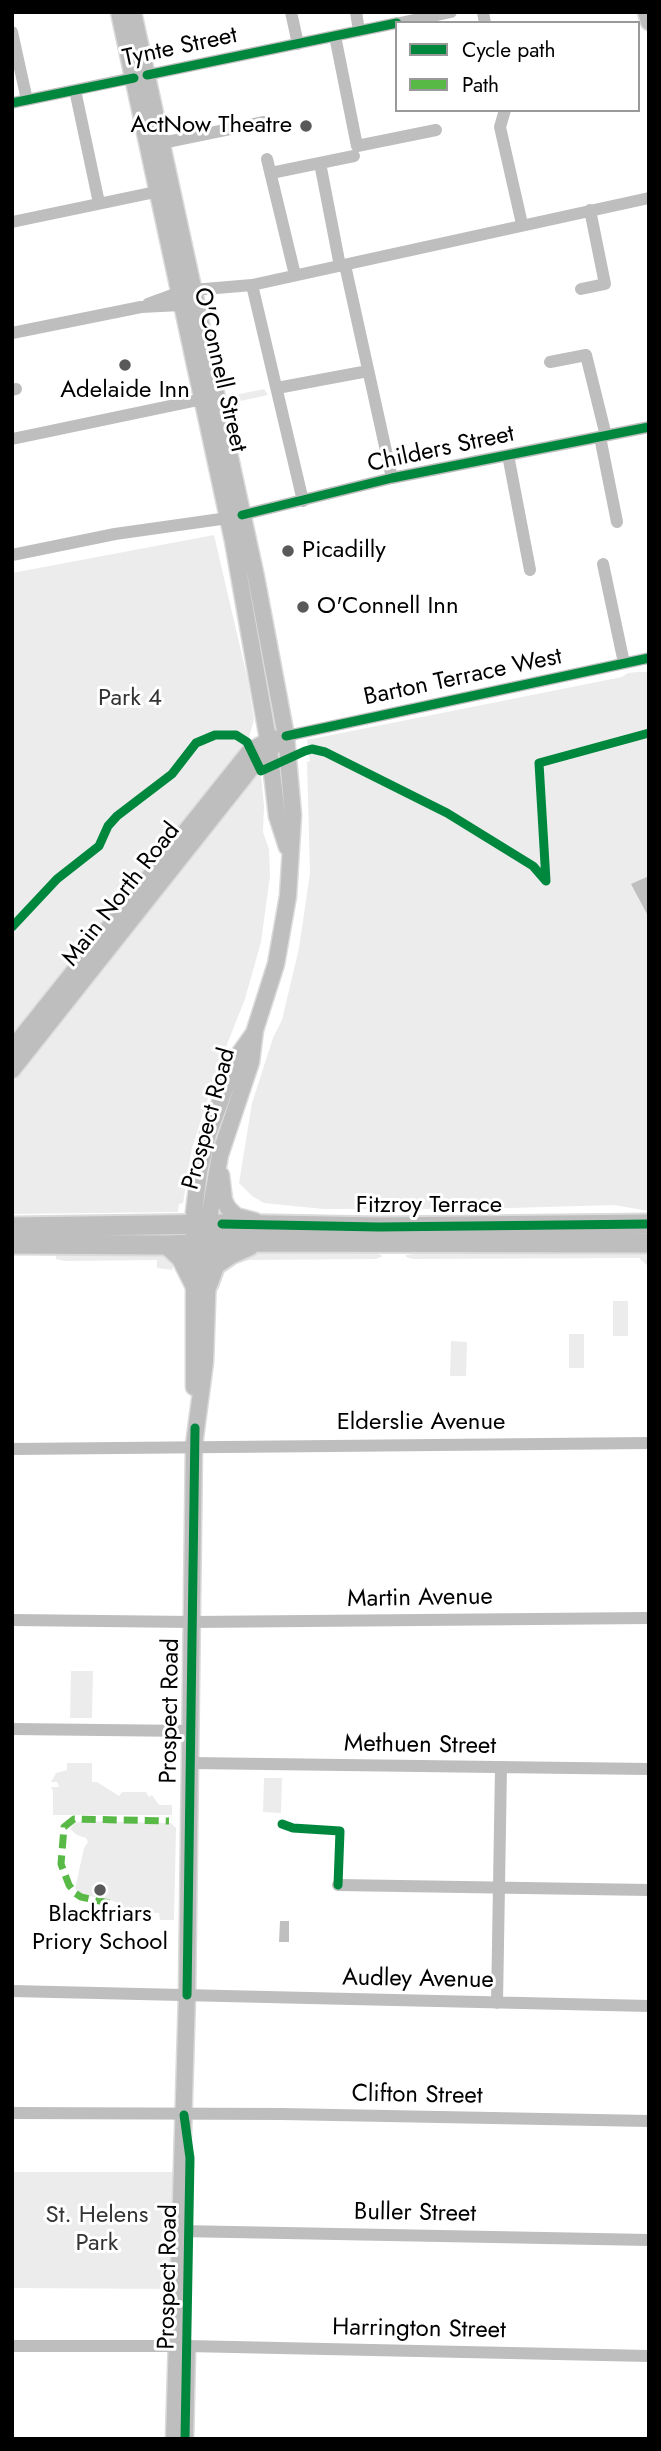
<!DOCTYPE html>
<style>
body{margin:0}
#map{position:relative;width:661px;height:2451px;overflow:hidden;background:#fff;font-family:Jost,sans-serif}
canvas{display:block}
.frame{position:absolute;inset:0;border:14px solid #000;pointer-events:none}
.legend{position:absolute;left:395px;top:21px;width:245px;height:91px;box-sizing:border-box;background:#fff;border:2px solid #999;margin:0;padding:9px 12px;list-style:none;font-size:21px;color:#000}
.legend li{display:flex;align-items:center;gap:14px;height:35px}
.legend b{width:35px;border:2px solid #999}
</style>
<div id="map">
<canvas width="661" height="2451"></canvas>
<div class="frame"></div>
<ul class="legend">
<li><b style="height:9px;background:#00873e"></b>Cycle path</li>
<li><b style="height:9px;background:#58b947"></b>Path</li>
</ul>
</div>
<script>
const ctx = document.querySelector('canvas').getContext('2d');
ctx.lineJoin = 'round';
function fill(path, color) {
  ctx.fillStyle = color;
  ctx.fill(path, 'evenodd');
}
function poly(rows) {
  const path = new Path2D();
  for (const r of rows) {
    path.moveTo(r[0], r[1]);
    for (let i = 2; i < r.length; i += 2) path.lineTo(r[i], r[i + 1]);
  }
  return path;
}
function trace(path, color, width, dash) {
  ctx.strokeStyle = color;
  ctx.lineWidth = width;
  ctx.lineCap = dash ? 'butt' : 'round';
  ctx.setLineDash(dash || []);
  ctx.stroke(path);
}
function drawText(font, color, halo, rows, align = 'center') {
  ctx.font = font + ' Jost,sans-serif';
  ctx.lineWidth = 6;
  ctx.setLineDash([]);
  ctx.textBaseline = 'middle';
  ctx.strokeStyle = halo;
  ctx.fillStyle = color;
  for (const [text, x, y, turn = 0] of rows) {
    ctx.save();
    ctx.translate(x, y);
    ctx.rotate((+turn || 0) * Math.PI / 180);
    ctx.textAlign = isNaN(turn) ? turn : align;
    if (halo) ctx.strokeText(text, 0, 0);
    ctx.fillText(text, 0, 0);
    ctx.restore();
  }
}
const green = poly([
 [264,389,268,395,236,402,235,395],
 [214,535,248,681,254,720,249,737,162,858,12,1043,12,573],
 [637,672,649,672,649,1211,614,1205,477,1209,323,1209,264,1203,252,1196,239,1183,252,1103,273,1038,282,1020,299,948,310,873,307,762,310,761,307,740,622,677,628,673],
 [258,775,261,776,264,806,263,832,269,849,270,876,261,942,245,999,218,1067,192,1148,183,1203,179,1204,178,1212,12,1214,12,1079,82,988,241,792],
 [645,1252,649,1252,649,1267,639,1258,413,1259,406,1257,406,1255,423,1253],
 [253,1253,376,1253,383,1256,376,1259,250,1260,227,1266],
 [65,1254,162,1256,175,1262,172,1270,157,1268,157,1260,65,1261,56,1259,56,1256],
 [613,1301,628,1301,628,1336,613,1336],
 [569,1334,584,1334,584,1368,569,1368],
 [451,1341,467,1342,466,1376,450,1376],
 [71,1671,93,1671,92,1718,70,1718],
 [67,1763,92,1763,92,1782,97,1782,119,1796,122,1792,146,1792,149,1797,152,1795,159,1805,172,1805,172,1815,53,1815,53,1791,51,1787,59,1787,57,1782,51,1782,56,1773,67,1770],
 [264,1778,282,1778,281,1813,263,1812],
 [83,1821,171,1823,176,1828,174,1920,160,1920,159,1913,124,1912,123,1905,110,1900,84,1895,75,1889,84,1848,88,1842,86,1838,77,1835,70,1829,75,1823],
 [12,2172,181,2172,178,2289,12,2288]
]);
const water = poly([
 [649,876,649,913,647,914,631,884],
 [280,1921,289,1921,289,1942,279,1942]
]);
const minor = poly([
 [291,12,298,44],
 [356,12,359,31],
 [483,12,485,23],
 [400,23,451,12],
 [12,32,27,100],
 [335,36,357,146,436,130],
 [75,90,99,203],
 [12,103,397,23],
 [505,110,500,127,522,224],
 [162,143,264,122],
 [267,159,295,275],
 [320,163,340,266],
 [271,173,354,156],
 [12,222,165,190],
 [345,265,392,478],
 [252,285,303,501],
 [581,289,605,284,590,210],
 [193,290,252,285,649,198],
 [148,304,178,293],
 [12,333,141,307,181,305],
 [550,362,586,355,606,436],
 [277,388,368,371],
 [12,390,16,389],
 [600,437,617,522],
 [12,439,208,398],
 [508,455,530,570],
 [242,515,392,478,649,427],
 [12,555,115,534,228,518],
 [603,564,624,663],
 [286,736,649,658],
 [12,1449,649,1443],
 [12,1620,192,1622,649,1618],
 [12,1729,190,1731],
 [190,1763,649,1769],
 [338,1885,649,1890],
 [12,1991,649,2006],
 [497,2003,501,1768],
 [12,2113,282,2114,649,2121],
 [180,2231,649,2240],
 [12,2346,187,2346,649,2356]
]);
const major = poly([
 [119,12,233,541,268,739,277,816,287,847],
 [133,12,256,577,286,736,293,815,288,896,276,964,255,1030,251,1062,220,1155,210,1213,205,1362,194,1445,187,1995,174,2439],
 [646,12,649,22],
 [12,1049,250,751,273,738],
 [12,1070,256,762,276,744],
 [221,1175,224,1200,228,1208,236,1216,255,1221],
 [165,1245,180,1259,193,1285],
 [194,1387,194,1212,199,1172,208,1134,237,1057,254,1033],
 [185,2439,187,2352]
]);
const highway = poly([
 [12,1227,222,1224,379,1227,649,1224],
 [12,1244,165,1245,259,1242,649,1243],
 [208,1284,215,1265,231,1254,249,1246]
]);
const quiet = poly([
 [109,1903,81,1897,75,1893,69,1885,61,1864,64,1827,74,1819,169,1821]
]);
const cycleway = poly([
 [147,75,397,23],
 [12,103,134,78],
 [242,515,392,478,649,427],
 [286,736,649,658],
 [546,881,539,763,649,733],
 [12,927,57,879,99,846,108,826,117,816,172,774,196,743,215,735,236,735,247,742,261,771,305,751,312,749,325,752,447,813,533,866,546,881],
 [222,1224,379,1227,649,1224],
 [282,1824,293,1828,340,1831,338,1885],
 [187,1995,195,1428],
 [184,2115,190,2158,185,2439]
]);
const markers = [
 [306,126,7,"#595959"],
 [125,365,7,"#595959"],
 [288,551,7,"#595959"],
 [303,607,7,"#595959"],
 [100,1890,7,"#595959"]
];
const streetNames = [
 ["Tynte Street",180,48,-12],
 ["O'Connell Street",219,370,77],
 ["Childers Street",441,450,-12],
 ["Barton Terrace West",463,678,-12],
 ["Main North Road",122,895,-52],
 ["Prospect Road",210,1119,-75],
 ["Fitzroy Terrace",429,1206],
 ["Elderslie Avenue",421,1423],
 ["Martin Avenue",420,1599,-1],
 ["Prospect Road",171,1711,-89],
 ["Methuen Street",420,1746,1],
 ["Audley Avenue",418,1980,1],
 ["Clifton Street",417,2096,1],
 ["Buller Street",415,2214,1],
 ["Prospect Road",169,2277,-89],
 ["Harrington Street",419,2330,1]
];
const poiNames = [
 ["ActNow Theatre",292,126,"right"],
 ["Adelaide Inn",125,391],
 ["Picadilly",302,551,"left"],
 ["O'Connell Inn",317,607,"left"],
 ["Blackfriars",100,1915],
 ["Priory School",100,1943]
];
const parkNames = [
 ["Park 4",130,699],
 ["St. Helens",97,2216],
 ["Park",97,2244]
];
fill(green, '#ececec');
fill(water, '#bfbfbf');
trace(major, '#dbdbdb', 19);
trace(highway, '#dbdbdb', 23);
trace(minor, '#bebebe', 12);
trace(major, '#bebebe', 16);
trace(highway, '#bebebe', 19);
trace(quiet, '#58b947', 7, [14, 7]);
trace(cycleway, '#00873e', 9);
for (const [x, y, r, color] of markers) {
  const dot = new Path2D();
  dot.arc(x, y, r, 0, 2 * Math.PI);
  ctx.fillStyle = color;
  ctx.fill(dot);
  trace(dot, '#fff', 2.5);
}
drawText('24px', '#000', '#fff', streetNames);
drawText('24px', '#000', '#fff', poiNames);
drawText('24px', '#333', '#fff', parkNames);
</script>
